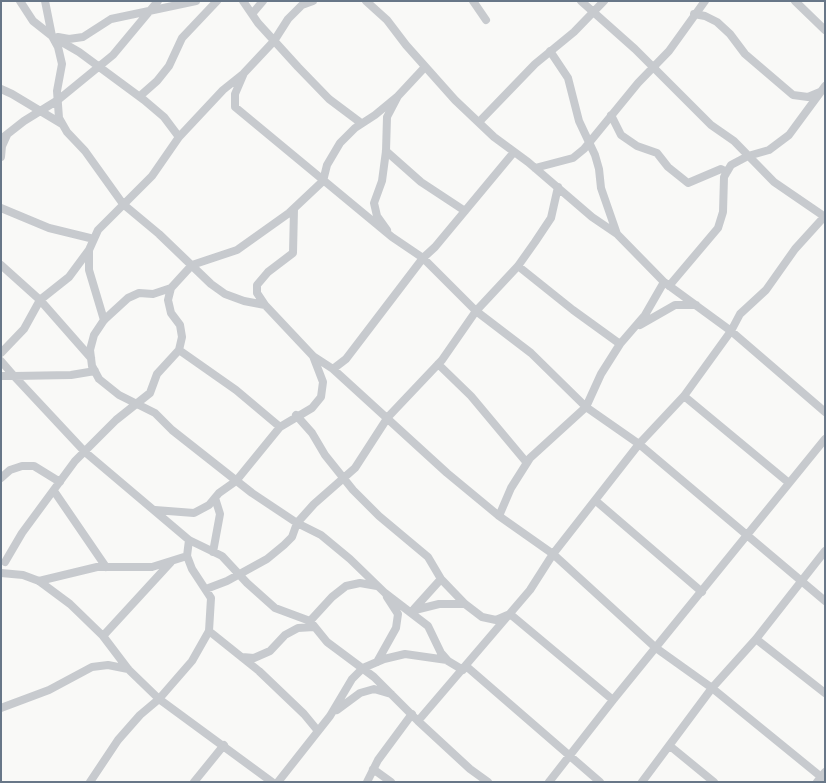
<!DOCTYPE html>
<style>
body{margin:0}
#map{position:relative;width:826px;height:783px;overflow:hidden;background:#f9f9f7;font-family:Karla,sans-serif}
canvas{display:block}
.frame{position:absolute;inset:0;border:2px solid #687788;pointer-events:none}
</style>
<div id="map">
<canvas width="826" height="783"></canvas>
<div class="frame"></div>
</div>
<script>
const ctx = document.querySelector('canvas').getContext('2d');
ctx.lineJoin = 'round';
function poly(rows) {
  const path = new Path2D();
  for (const r of rows) {
    path.moveTo(r[0], r[1]);
    for (let i = 2; i < r.length; i += 2) path.lineTo(r[i], r[i + 1]);
  }
  return path;
}
function trace(path, color, width, dash) {
  ctx.strokeStyle = color;
  ctx.lineWidth = width;
  ctx.lineCap = dash ? 'butt' : 'round';
  ctx.setLineDash(dash || []);
  ctx.stroke(path);
}
const minor = poly([
 [20,1,33,21,52,36,58,47,62,64,57,91,59,118,67,132,85,151,123,204,159,234,211,284,225,294,244,301,265,305,313,356,333,369,447,473,499,516,553,554,656,648,712,688,825,780],
 [45,1,52,36],
 [243,1,258,23,298,67,329,99,361,123],
 [313,1,302,5,288,19,274,41,244,73,235,94,235,107,392,237,423,258,476,311,531,353,586,407,639,444,825,601],
 [366,1,387,20,406,45,455,100,494,137,528,162,592,217,617,234,664,282,731,331,825,412],
 [473,1,486,20],
 [581,1,635,49,711,125,734,141,774,182,825,217],
 [795,1,825,30],
 [252,14,263,1],
 [694,14,705,16,717,22,730,34,745,54,793,95,808,97,820,92],
 [53,37,79,52,144,100,164,117,179,137],
 [58,37,69,39,83,37,111,19,196,1],
 [550,51,568,78,579,121,595,155,599,169,601,188,617,234],
 [1,89,12,94,62,124],
 [140,96,157,81,169,66,182,38,217,1],
 [611,115,621,135,637,146,657,153,668,167,688,183,721,169,727,172],
 [479,122,535,64,574,32,604,1],
 [1,139,24,121,58,100,113,55,158,1],
 [386,151,421,182,465,211],
 [1,157,2,146,7,135],
 [535,168,573,158,584,149,638,83,669,51,705,1],
 [1,208,49,228,94,239],
 [387,230,377,216,374,203,382,181,386,151,387,117,398,96,425,67],
 [1,265,40,300,91,358],
 [518,266,573,310,620,344],
 [669,286,718,228,723,212,724,177,731,165,748,156,769,150,789,135,825,86],
 [171,288,153,294,139,293,128,298,104,320,94,335,90,350,92,366,99,379,119,395,155,413,172,430,252,493,297,523,321,535,350,559,385,593,428,626,441,653,448,661,463,670],
 [265,305,257,293,257,285,268,272,293,253,294,209],
 [104,320,89,270,89,250,98,230,152,176,179,137,223,90,243,74],
 [640,325,675,305,696,305],
 [179,350,236,390,280,427],
 [1,353,24,329,40,300,69,277,89,250],
 [1,361,14,376,71,375,95,371],
 [438,364,471,396,527,463],
 [333,369,346,359,423,258,435,247,514,152],
 [1,376,14,376,85,452,189,540,222,556,247,583,275,608,310,621,327,642,374,677,418,721,530,590,553,554,639,444,684,396,731,331,740,314,766,290,795,249,825,216],
 [684,396,789,483],
 [296,415,312,433,325,455,353,490,379,516,428,557,441,579,465,604,482,617,496,620,510,614,613,700],
 [1,478,10,470,22,466,34,466,60,482],
 [54,491,106,567],
 [596,501,702,592],
 [155,510,194,513,209,505,219,493,236,481,280,427,312,408,321,397,323,382,313,356],
 [499,516,511,488,530,458,586,407,601,374,620,344,645,315,664,282],
 [213,552,220,514,215,498],
 [5,562,22,533,75,461,116,420,150,393,157,374,179,350,182,337,180,325,171,313,168,300,171,288,192,265,237,250,289,213,323,181,327,165,340,143,355,128,375,115,398,96],
 [1,573,23,575,39,581,70,604,103,636,128,669,159,699,272,782],
 [39,581,97,567,152,567,187,556],
 [206,589,227,581,267,559,284,545,292,537,297,523,314,504,355,468,388,417,442,360,476,311,518,266,535,242,551,218,558,187],
 [414,609,441,579],
 [411,611,439,604,465,604],
 [310,621,332,597,346,586,360,583,377,586],
 [209,631,259,671,304,714,318,731],
 [103,636,171,562],
 [756,639,825,693],
 [242,657,254,658,270,651,285,635,298,628,314,627],
 [377,662,396,628,398,614,387,597],
 [466,666,600,782],
 [1,708,49,690,92,667,108,665,128,669],
 [337,710,360,693,374,689,391,694],
 [418,721,470,769,488,782],
 [670,746,714,782],
 [373,769,391,782],
 [90,782,118,740,140,715,159,699,192,661,209,631,211,598,192,569,187,556,189,540],
 [194,782,224,745],
 [278,782,330,716,352,679,363,668,384,659,405,654,447,660],
 [367,782,378,760,412,714],
 [549,782,613,700,825,439],
 [642,782,712,688,756,639,825,551],
 [817,782,825,772]
]);
trace(minor, '#c7cace', 8);
</script>
